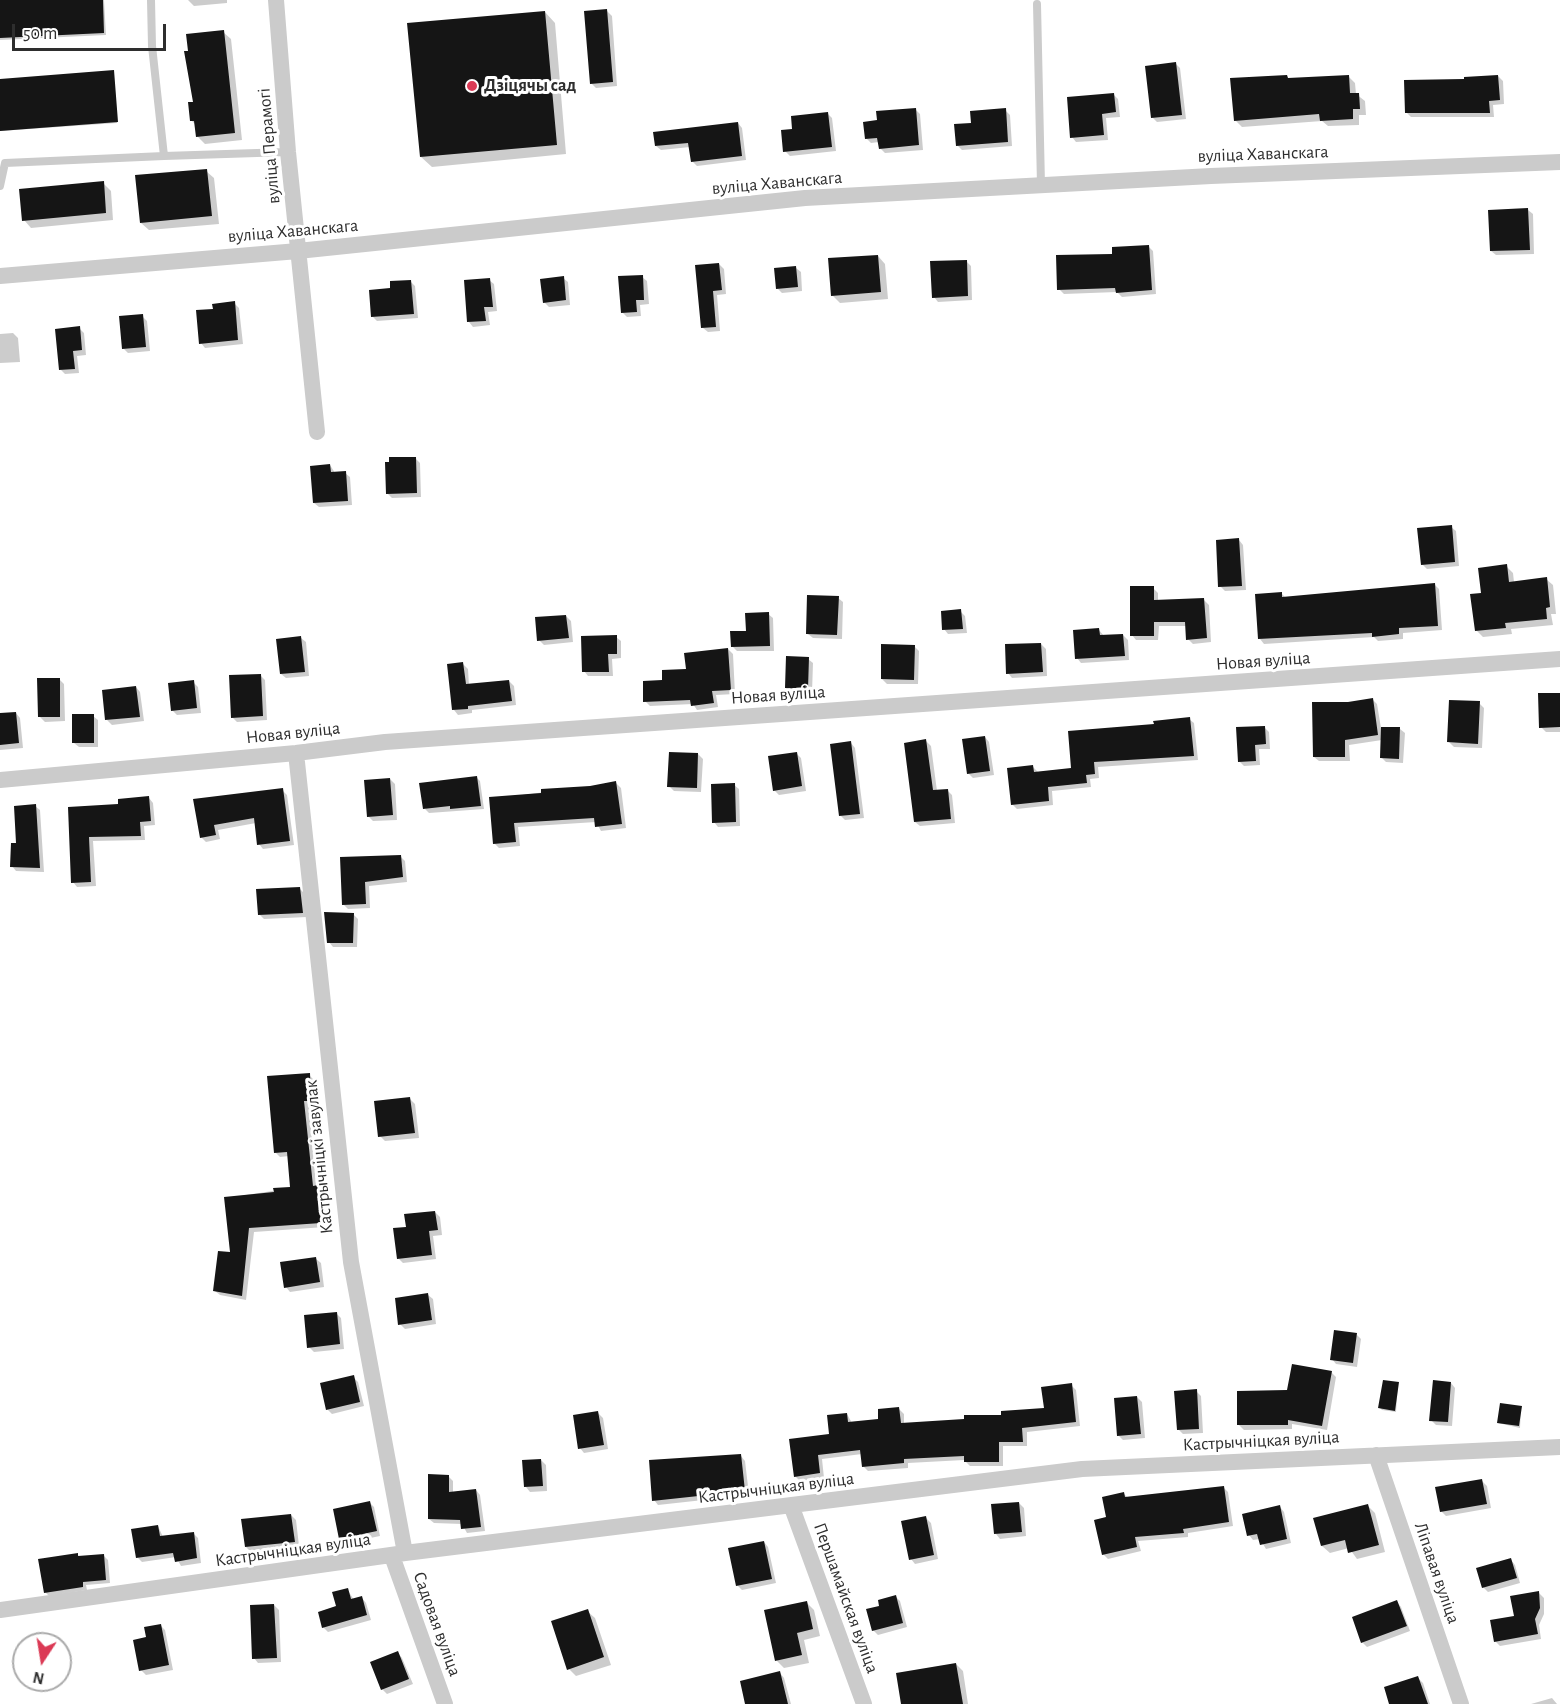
<!DOCTYPE html>
<meta charset="utf-8">
<style>
body{margin:0}
#map{position:relative;width:1560px;height:1704px;overflow:hidden;background:#fff;font-family:"Alegreya Sans",sans-serif}
canvas{display:block}
.north{position:absolute;left:12px;top:1632px;width:60px;height:60px;box-sizing:border-box;background:#fff;border:2px solid #ababab;border-radius:50%;rotate:192deg;font-size:16px;font-weight:700;line-height:24px;text-align:center;color:#2e2e2e}
.north::after{content:'';display:block;margin:auto;width:21px;height:27px;background:#db3a55;clip-path:polygon(50% 0,100% 100%,50% 72%,0 100%)}
.scale{position:absolute;left:12px;top:24px;width:154px;height:27px;box-sizing:border-box;border:3px solid #2e2e2e;border-top:0;padding-left:8px;font-size:18px;line-height:21px;white-space:nowrap;color:#2e2e2e;-webkit-text-stroke:4px #fff;paint-order:stroke}
</style>
<div id="map">
<canvas width="1560" height="1704"></canvas>
<div class="north">N</div>
<div class="scale">50 m</div>
</div>
<script>
const ctx = document.querySelector('canvas').getContext('2d');
ctx.lineJoin = 'round';
function fill(path, color) {
  ctx.fillStyle = color;
  ctx.fill(path, 'evenodd');
}
function poly(rows) {
  const path = new Path2D();
  for (const r of rows) {
    path.moveTo(r[0], r[1]);
    for (let i = 2; i < r.length; i += 2) path.lineTo(r[i], r[i + 1]);
  }
  return path;
}
function trace(path, color, width, dash) {
  ctx.strokeStyle = color;
  ctx.lineWidth = width;
  ctx.lineCap = dash ? 'butt' : 'round';
  ctx.setLineDash(dash || []);
  ctx.stroke(path);
}
function drawText(font, color, halo, rows, align = 'center') {
  ctx.font = font + ' "Alegreya Sans",sans-serif';
  ctx.lineWidth = 6;
  ctx.setLineDash([]);
  ctx.textBaseline = 'middle';
  ctx.strokeStyle = halo;
  ctx.fillStyle = color;
  for (const [text, x, y, turn = 0] of rows) {
    ctx.save();
    ctx.translate(x, y);
    ctx.rotate((+turn || 0) * Math.PI / 180);
    ctx.textAlign = isNaN(turn) ? turn : align;
    if (halo) ctx.strokeText(text, 0, 0);
    ctx.fillText(text, 0, 0);
    ctx.restore();
  }
}
const shadow = poly([
 [0,0,104,0,106,35,0,40],
 [188,0,227,0,227,3,194,6],
 [607,11,612,16,617,86,596,88,591,83],
 [545,12,555,23,566,154,432,167,421,157],
 [223,32,231,39,242,140,205,144,198,137,196,125,191,120,195,103],
 [1175,63,1180,68,1186,119,1157,122,1152,117],
 [113,72,117,123,0,131,0,80],
 [1348,76,1355,83,1356,94,1365,101,1366,115,1359,115,1359,125,1328,126,1322,121,1242,127,1235,120],
 [1498,76,1503,81,1504,104,1493,105,1494,117,1411,117,1406,112,1466,81],
 [1113,94,1118,99,1120,117,1106,118,1108,140,1076,142,1072,137],
 [915,109,920,114,923,150,885,153,880,148,879,142,871,143,866,138,879,122],
 [1005,110,1010,115,1012,146,962,150,957,145,972,124],
 [828,114,832,118,836,151,790,156,785,151,794,130],
 [738,123,742,128,746,160,697,166,692,161,690,147,661,150,656,146],
 [206,171,214,178,219,224,149,230,141,223],
 [103,183,111,191,113,220,31,228,24,220],
 [1528,210,1533,214,1534,254,1496,255,1491,251],
 [1148,246,1153,251,1156,294,1122,297,1117,292,1064,294,1059,289],
 [878,256,885,264,888,299,840,303,832,295],
 [966,261,971,266,972,300,938,302,934,297],
 [719,264,724,269,726,294,717,295,720,331,708,332,703,328],
 [796,268,801,272,802,291,782,293,777,288],
 [642,277,647,281,649,304,640,305,641,316,627,317,622,312],
 [563,278,568,282,570,305,549,307,544,302],
 [489,280,494,284,497,311,488,312,490,325,473,327,469,322],
 [410,281,415,286,418,318,377,321,372,316],
 [234,303,239,308,243,344,205,348,201,343,215,310],
 [142,316,147,321,150,351,128,353,123,348],
 [79,328,84,333,86,355,77,356,79,373,65,374,61,370],
 [13,333,18,338,20,362,0,363,0,334],
 [415,458,420,463,421,497,392,498,387,493],
 [330,465,335,473,345,473,350,477,352,505,319,507,314,503],
 [1451,527,1456,531,1459,566,1427,569,1422,564],
 [1239,540,1243,545,1246,590,1225,591,1220,586],
 [1506,566,1513,573,1514,582,1546,579,1553,585,1556,614,1551,614,1553,625,1511,629,1512,634,1483,637,1476,630,1483,594],
 [1434,584,1439,589,1442,630,1403,633,1403,639,1378,641,1374,637,1264,644,1260,639,1282,594,1287,599],
 [1153,588,1158,593,1158,602,1204,600,1209,605,1211,642,1193,644,1188,639,1187,626,1159,626,1158,640,1136,640,1132,635],
 [838,598,843,602,842,639,813,638,808,634],
 [960,611,965,616,967,633,948,634,944,629],
 [768,614,773,618,774,651,737,651,732,646],
 [566,616,571,621,573,642,544,645,539,640],
 [1099,630,1104,636,1123,635,1128,640,1129,660,1081,663,1077,658],
 [616,637,621,641,621,658,612,659,613,676,588,676,584,671],
 [301,638,306,642,309,676,286,678,281,674],
 [1041,644,1046,649,1047,676,1012,678,1008,673],
 [914,646,919,651,918,684,887,684,882,679],
 [728,649,733,654,735,694,716,695,718,707,697,710,693,704,650,706,645,701,664,682],
 [808,659,813,663,812,693,791,693,786,688],
 [463,664,468,669,469,686,509,681,514,686,516,705,472,710,472,713,458,715,454,710],
 [260,675,265,680,267,720,237,722,232,717],
 [59,679,64,684,65,721,45,722,40,717],
 [193,682,198,687,201,713,177,715,172,710],
 [136,687,140,692,144,721,112,725,107,720],
 [1560,694,1560,732,1546,732,1541,727],
 [1372,699,1377,704,1381,728,1400,729,1405,733,1403,763,1386,762,1381,757,1382,740,1349,745,1350,761,1319,761,1314,757,1348,703],
 [1479,703,1484,708,1482,748,1454,747,1449,742],
 [16,713,20,718,23,748,0,750,0,714],
 [93,716,98,720,98,747,79,747,74,743],
 [1189,719,1194,723,1198,760,1098,767,1099,778,1090,779,1091,787,1052,791,1053,805,1017,809,1012,804,1033,767,1038,772,1073,769,1155,725],
 [1264,727,1269,732,1270,749,1259,749,1260,765,1244,766,1239,761],
 [985,737,989,742,994,775,973,778,968,773],
 [926,741,931,746,937,791,947,790,952,795,955,823,920,826,915,822],
 [851,743,855,748,864,818,845,820,840,815],
 [796,753,801,758,806,791,779,795,774,790],
 [698,754,703,759,701,792,674,791,669,786],
 [476,777,480,781,484,809,429,813,425,809],
 [390,779,395,784,397,820,373,821,368,816],
 [616,783,621,788,626,828,601,831,596,822,518,827,520,846,499,848,494,843,491,799],
 [734,785,739,789,740,826,718,827,714,822],
 [282,790,287,795,294,845,263,849,259,844,256,823,218,830,220,839,206,842,201,837,195,800],
 [149,798,153,803,155,825,144,826,145,840,93,841,96,886,77,887,73,882,69,808,120,806],
 [35,806,40,810,44,872,16,871,12,866],
 [400,856,405,861,407,882,369,886,370,908,348,909,343,904,341,858],
 [299,888,304,893,307,917,264,919,259,914],
 [353,914,358,919,357,947,333,947,329,942],
 [309,1075,314,1080,315,1105,309,1105,316,1186,322,1191,325,1227,254,1232,246,1300,220,1295,215,1291,232,1254,226,1198,292,1188,289,1156,280,1157,275,1152],
 [410,1099,415,1104,419,1138,385,1141,380,1136],
 [435,1212,440,1217,442,1235,433,1236,436,1259,403,1263,398,1258,407,1228],
 [316,1259,321,1263,324,1287,290,1292,286,1287],
 [428,1295,433,1299,436,1324,405,1329,400,1324],
 [336,1313,341,1318,344,1349,314,1352,309,1347],
 [1357,1335,1361,1339,1357,1367,1336,1364,1332,1359],
 [1331,1372,1336,1377,1327,1430,1292,1424,1292,1429,1244,1430,1239,1425,1289,1392],
 [353,1377,358,1382,364,1406,332,1414,327,1409],
 [1451,1383,1455,1388,1452,1426,1436,1425,1431,1420],
 [1398,1384,1396,1412,1382,1410,1380,1408],
 [1071,1385,1076,1390,1080,1426,1027,1432,1027,1446,1003,1446,1003,1466,970,1466,964,1460,908,1463,908,1468,868,1471,863,1466,862,1454,822,1459,824,1478,800,1481,795,1476,847,1414,852,1423,880,1420,899,1409,904,1414,904,1424,1002,1417,1046,1409],
 [1196,1391,1201,1396,1203,1433,1183,1434,1178,1429],
 [1137,1397,1142,1402,1145,1438,1123,1440,1118,1435],
 [1521,1408,1520,1428,1498,1423],
 [598,1413,603,1418,608,1449,584,1453,580,1448],
 [741,1456,745,1461,749,1495,658,1505,654,1500],
 [541,1460,546,1465,547,1491,530,1492,526,1487],
 [449,1477,453,1481,453,1493,476,1490,480,1495,485,1531,467,1533,462,1524,434,1523,429,1519],
 [1482,1481,1487,1486,1491,1508,1446,1516,1441,1511],
 [1223,1487,1228,1492,1233,1526,1188,1533,1188,1537,1138,1541,1141,1551,1108,1559,1103,1554,1108,1518,1123,1493,1128,1498],
 [369,1502,374,1507,380,1536,346,1543,341,1538],
 [1019,1503,1024,1508,1026,1536,1000,1539,996,1534],
 [1368,1506,1375,1513,1385,1552,1357,1559,1349,1548,1330,1553,1322,1546,1315,1519],
 [1280,1507,1284,1512,1291,1543,1266,1549,1260,1539,1253,1540,1249,1535],
 [291,1515,296,1520,299,1546,251,1552,246,1547],
 [926,1518,931,1523,938,1559,915,1564,911,1559],
 [158,1526,163,1537,193,1533,198,1538,201,1563,181,1566,176,1557,142,1562,138,1558],
 [764,1542,768,1547,776,1583,742,1590,737,1585],
 [77,1554,80,1557,104,1556,108,1560,110,1583,86,1585,87,1590,49,1596,45,1592],
 [1511,1560,1515,1565,1520,1583,1488,1592,1483,1587],
 [347,1589,354,1600,362,1598,366,1603,371,1620,328,1632,323,1627],
 [1539,1593,1544,1598,1544,1614,1539,1625,1541,1639,1500,1646,1495,1641],
 [895,1596,900,1601,907,1627,878,1635,873,1630],
 [806,1602,814,1610,820,1636,804,1640,809,1663,784,1668,777,1661],
 [1397,1602,1401,1607,1410,1631,1367,1647,1362,1642],
 [274,1605,279,1610,281,1662,258,1663,254,1658],
 [587,1611,595,1618,611,1665,576,1676,569,1669],
 [160,1625,165,1630,173,1670,146,1675,141,1670,148,1638],
 [24,1645,24,1663,20,1646],
 [398,1653,402,1658,413,1684,387,1694,382,1689],
 [60,1659,64,1679,60,1680],
 [956,1664,963,1671,968,1704,902,1704],
 [780,1673,784,1678,791,1704,747,1704],
 [1418,1678,1423,1683,1430,1704,1391,1704],
 [28,1680,59,1680,33,1685],
 [1552,1698,1557,1704,1531,1704]
]);
const building = poly([
 [0,0,103,0,104,33,0,38],
 [607,9,613,82,590,84,584,11],
 [545,11,557,145,420,157,407,23],
 [224,30,235,133,196,137,194,121,190,121,188,102,193,102,184,51,188,51,186,34],
 [1176,62,1182,115,1151,118,1145,66],
 [114,70,118,122,0,131,0,79],
 [1287,75,1288,78,1349,75,1350,93,1359,93,1360,109,1353,109,1353,119,1320,121,1319,114,1234,121,1230,78],
 [1498,75,1500,100,1489,101,1490,113,1405,113,1404,80,1464,79,1464,77],
 [1114,93,1116,112,1102,114,1104,135,1070,138,1067,97],
 [916,108,919,145,879,149,877,138,865,139,863,122,877,120,876,111],
 [1006,108,1008,142,956,146,954,124,971,123,970,111],
 [828,112,832,147,783,152,781,130,792,129,791,116],
 [738,122,742,156,691,162,688,143,655,146,653,132],
 [207,169,212,216,140,223,135,175],
 [104,181,106,213,22,221,19,189],
 [1528,208,1530,250,1490,251,1488,210],
 [1149,245,1152,290,1116,293,1115,288,1057,290,1056,255,1112,254,1112,247],
 [878,255,881,292,831,296,828,258],
 [967,260,968,296,932,298,930,261],
 [719,263,722,290,713,291,716,327,701,328,695,265],
 [796,266,798,287,776,289,774,268],
 [643,275,644,300,636,300,637,312,621,313,618,276],
 [564,276,566,300,543,303,540,279],
 [490,278,493,307,484,307,486,321,467,322,464,280],
 [411,280,414,314,371,317,369,290,390,288,390,281],
 [235,301,238,340,199,344,196,310,213,309,212,304],
 [143,314,146,347,122,349,119,316],
 [80,326,82,350,73,351,75,369,59,370,55,329],
 [389,457,416,457,417,493,386,494,385,462,389,462],
 [330,464,331,472,346,471,348,501,313,503,310,466],
 [1452,525,1455,562,1421,565,1417,528],
 [1239,538,1242,586,1218,587,1216,540],
 [1507,564,1509,582,1547,577,1550,607,1546,608,1547,619,1505,623,1506,628,1475,631,1470,594,1481,593,1478,568],
 [1435,583,1438,626,1399,628,1399,634,1372,637,1372,633,1258,639,1255,594,1282,592,1282,597],
 [1130,586,1154,586,1154,600,1204,598,1207,638,1186,640,1185,622,1154,622,1154,636,1130,636],
 [807,595,839,596,837,635,806,634],
 [961,609,963,629,942,630,941,611],
 [769,612,770,646,731,647,730,631,746,631,745,613],
 [566,615,569,638,537,641,535,617],
 [1099,628,1100,635,1123,634,1125,656,1075,659,1073,630],
 [617,635,617,654,608,654,609,672,582,672,581,636],
 [301,636,305,672,280,674,276,639],
 [1041,643,1043,672,1006,674,1005,644],
 [881,644,915,645,914,680,881,679],
 [728,648,731,690,712,691,714,703,691,706,690,700,643,702,643,681,662,680,662,670,686,669,684,653],
 [786,656,809,657,808,689,785,688],
 [463,662,466,684,509,680,512,701,468,706,468,709,452,710,447,664],
 [261,674,263,716,231,718,229,675],
 [37,678,60,678,60,717,38,717],
 [194,680,197,708,171,711,168,683],
 [136,686,140,717,105,720,102,690],
 [1538,693,1560,693,1560,727,1539,728],
 [1373,698,1378,735,1345,740,1345,757,1313,757,1312,702,1348,702],
 [1449,700,1480,701,1478,744,1447,742],
 [16,712,19,743,0,745,0,713],
 [72,714,94,714,94,743,72,743],
 [1190,717,1194,756,1094,762,1095,774,1086,775,1087,783,1048,787,1049,801,1011,805,1007,768,1033,765,1034,772,1071,768,1068,731,1154,724,1153,721],
 [1265,726,1266,744,1255,745,1256,761,1238,762,1236,727],
 [1381,727,1400,727,1399,759,1380,758],
 [985,736,990,771,967,774,962,739],
 [926,739,933,790,948,789,951,819,914,822,904,743],
 [851,741,860,814,839,816,830,744],
 [669,752,698,753,697,788,667,787],
 [797,752,802,786,773,791,768,756],
 [477,776,481,806,450,809,450,806,423,809,419,783],
 [390,778,393,815,367,817,364,780],
 [616,781,622,824,595,827,594,818,514,823,516,842,493,844,489,797,541,793,541,789,590,786],
 [735,783,736,822,712,823,711,784],
 [283,788,290,841,257,845,254,818,214,825,216,835,200,838,193,799],
 [149,796,151,821,140,822,141,836,89,837,91,882,71,883,68,807,118,804,118,799],
 [36,804,40,868,10,867,11,843,16,843,14,806],
 [401,855,403,877,365,882,366,904,342,905,340,857],
 [300,887,303,913,258,915,256,889],
 [324,912,354,913,353,943,327,943],
 [310,1073,311,1101,304,1101,313,1186,318,1185,321,1223,249,1228,242,1296,213,1291,218,1251,230,1252,224,1197,274,1192,273,1188,290,1187,287,1152,274,1153,267,1076],
 [410,1097,415,1133,378,1137,374,1101],
 [435,1211,438,1230,429,1231,432,1255,397,1259,393,1228,406,1227,404,1214],
 [316,1257,320,1282,284,1288,280,1262],
 [428,1293,432,1320,398,1325,395,1298],
 [337,1312,340,1344,307,1348,304,1315],
 [1334,1330,1357,1333,1353,1363,1330,1360],
 [1292,1364,1332,1371,1322,1426,1288,1420,1288,1425,1237,1425,1237,1391,1287,1390],
 [354,1375,360,1402,326,1410,320,1383],
 [1383,1380,1399,1382,1395,1411,1378,1408],
 [1433,1380,1451,1382,1448,1422,1429,1421],
 [1072,1383,1076,1422,1022,1428,1023,1442,999,1442,999,1462,964,1462,964,1456,904,1459,904,1463,862,1467,860,1450,818,1455,820,1473,794,1477,789,1439,829,1434,827,1415,847,1413,848,1422,878,1419,878,1409,899,1407,901,1423,964,1419,964,1415,1001,1415,1001,1411,1044,1408,1041,1387],
 [1197,1389,1199,1429,1177,1430,1174,1391],
 [1137,1396,1141,1434,1117,1436,1114,1398],
 [1500,1403,1522,1406,1519,1426,1497,1423],
 [598,1411,604,1445,578,1449,573,1415],
 [741,1454,745,1491,652,1501,649,1460],
 [541,1459,543,1486,524,1487,522,1460],
 [428,1474,449,1475,449,1492,476,1489,481,1527,461,1529,460,1520,428,1519],
 [1482,1479,1487,1504,1440,1512,1435,1487],
 [1224,1486,1229,1522,1183,1529,1184,1533,1135,1537,1137,1547,1102,1555,1094,1520,1106,1517,1102,1497,1124,1492,1125,1497],
 [370,1501,377,1531,339,1539,333,1509],
 [1019,1502,1022,1532,994,1534,991,1504],
 [1368,1504,1379,1545,1348,1553,1345,1540,1321,1546,1313,1518],
 [1280,1505,1287,1539,1260,1545,1257,1534,1247,1536,1242,1514],
 [291,1514,295,1542,245,1547,241,1519],
 [926,1516,934,1555,909,1560,901,1521],
 [158,1525,160,1536,194,1532,197,1558,175,1562,173,1553,136,1558,131,1529],
 [764,1541,772,1579,736,1586,728,1548],
 [78,1553,78,1556,104,1554,106,1580,83,1582,83,1587,44,1593,38,1559],
 [1511,1558,1517,1578,1482,1588,1476,1568],
 [348,1588,351,1599,362,1596,367,1615,322,1628,318,1612,336,1606,332,1592],
 [1539,1591,1540,1608,1535,1619,1538,1634,1494,1642,1490,1620,1514,1616,1510,1596],
 [896,1595,903,1623,872,1631,866,1609,879,1606,878,1600],
 [1397,1600,1407,1626,1361,1643,1352,1617],
 [807,1601,813,1629,797,1633,802,1655,775,1661,764,1610],
 [274,1604,277,1658,252,1659,250,1605],
 [588,1609,604,1657,567,1670,551,1621],
 [161,1624,169,1665,139,1671,133,1640,146,1637,144,1627],
 [398,1651,409,1679,381,1690,370,1662],
 [956,1663,963,1704,901,1704,896,1673],
 [780,1671,788,1704,745,1704,740,1681],
 [1418,1676,1428,1704,1389,1704,1384,1687]
]);
const lane = poly([
 [151,0,152,46,164,156,288,152],
 [1037,4,1041,185],
 [0,186,5,163,164,156]
]);
const street = poly([
 [276,0,288,152,317,432],
 [0,276,298,251,805,198,1211,176,1560,162],
 [296,753,351,1262,405,1553],
 [0,780,296,753,385,742,1560,659],
 [1376,1455,1461,1704],
 [791,1505,864,1704],
 [392,1556,445,1704],
 [0,1610,405,1553,1082,1469,1560,1447]
]);
const markers = [
 [472,86,6,"#db3a55"]
];
const poiNames = [
 ["Дзіцячы сад",484,86]
];
const streetNames = [
 ["вуліца Перамогі",269,146,-95],
 ["вуліца Хаванскага",1263,154,-2],
 ["вуліца Хаванскага",777,183,-5],
 ["вуліца Хаванскага",293,231,-5],
 ["Новая вуліца",1263,661,-4],
 ["Новая вуліца",778,695,-4],
 ["Новая вуліца",293,733,-6],
 ["Кастрычніцкі завулак",319,1157,-96],
 ["Кастрычніцкая вуліца",1261,1441,-3],
 ["Кастрычніцкая вуліца",776,1488,-7],
 ["Кастрычніцкая вуліца",293,1550,-8],
 ["Ліпавая вуліца",1437,1573,71],
 ["Першамайская вуліца",846,1598,70],
 ["Садовая вуліца",437,1624,70]
];
fill(shadow, '#0003');
fill(building, '#151515');
trace(lane, '#cbcbcb', 8);
trace(street, '#cbcbcb', 16);
for (const [x, y, r, color] of markers) {
  const dot = new Path2D();
  dot.arc(x, y, r, 0, 2 * Math.PI);
  ctx.fillStyle = color;
  ctx.fill(dot);
  trace(dot, '#fff', 2);
}
drawText('bold 18px', '#2e2e2e', '#fff', poiNames, 'left');
drawText('18px', '#2e2e2e', '#fff', streetNames);
</script>
